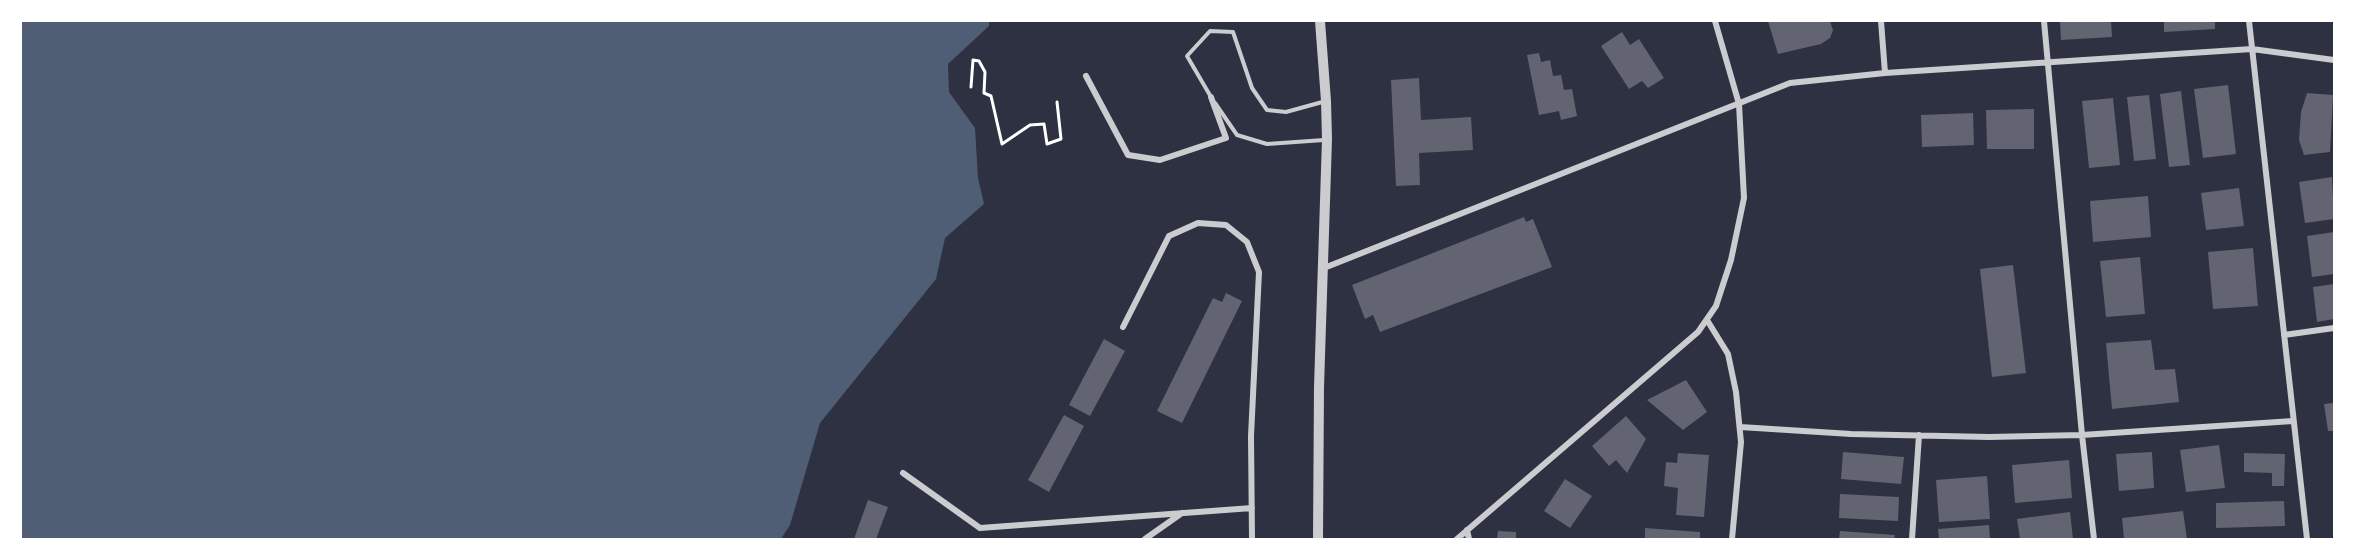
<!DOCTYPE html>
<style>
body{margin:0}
#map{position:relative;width:2355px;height:560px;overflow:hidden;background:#2d3142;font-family:Jost,sans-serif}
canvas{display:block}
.frame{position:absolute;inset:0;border:22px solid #fff;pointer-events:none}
</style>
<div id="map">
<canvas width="2355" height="560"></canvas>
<div class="frame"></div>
</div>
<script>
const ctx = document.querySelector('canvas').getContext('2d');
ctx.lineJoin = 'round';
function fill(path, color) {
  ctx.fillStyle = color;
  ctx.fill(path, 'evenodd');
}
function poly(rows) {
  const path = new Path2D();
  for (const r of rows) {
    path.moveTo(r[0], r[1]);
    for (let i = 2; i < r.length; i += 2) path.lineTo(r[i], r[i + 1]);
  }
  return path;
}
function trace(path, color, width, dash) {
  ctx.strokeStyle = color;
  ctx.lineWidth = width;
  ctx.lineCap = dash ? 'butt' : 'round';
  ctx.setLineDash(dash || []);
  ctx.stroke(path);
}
const water = poly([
 [21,21,989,21,989,26,948,64,949,92,975,128,978,178,984,204,945,238,936,279,820,423,790,525,781,539,21,539]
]);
const building = poly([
 [1768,21,1830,21,1833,30,1830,38,1821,44,1778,54],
 [2060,21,2111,21,2112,37,2061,40],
 [2164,21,2215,21,2215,29,2164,32],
 [1622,32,1630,45,1639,39,1664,78,1648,88,1642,81,1629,89,1601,46],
 [1539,53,1541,62,1550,60,1553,76,1561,75,1564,90,1572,89,1577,116,1561,120,1559,111,1539,115,1527,55],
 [1419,78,1421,120,1471,117,1473,150,1419,153,1420,185,1396,186,1391,80],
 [2228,85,2236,154,2203,158,2194,89],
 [2181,91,2190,165,2169,167,2160,94],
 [2307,93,2333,95,2330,152,2304,155,2299,140,2301,112],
 [2149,95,2156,159,2134,161,2127,97],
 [2113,98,2120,165,2089,168,2082,101],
 [2034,109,2034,149,1987,149,1986,110],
 [1973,113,1974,145,1922,147,1921,115],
 [2332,177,2334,219,2305,223,2299,182],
 [2239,188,2244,226,2206,230,2201,193],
 [2148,196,2151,237,2093,242,2090,201],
 [1524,217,1526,222,1533,219,1552,267,1380,332,1373,315,1365,319,1352,285],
 [2334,232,2334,274,2312,277,2307,236],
 [2253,248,2258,306,2213,309,2208,252],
 [2140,257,2145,314,2106,317,2100,261],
 [2013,265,2026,373,1992,377,1980,269],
 [2334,284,2334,319,2317,322,2313,287],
 [1226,293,1242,301,1182,423,1157,411,1213,298,1222,302],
 [1104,339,1125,351,1090,416,1069,405],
 [2151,340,2155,370,2175,369,2179,402,2112,409,2106,343],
 [1686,380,1707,412,1683,430,1647,400],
 [2334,403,2334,431,2328,431,2324,404],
 [1064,415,1084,426,1049,492,1028,480],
 [1626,416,1646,439,1627,473,1616,460,1609,466,1592,446],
 [2219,445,2225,488,2186,492,2180,450],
 [1843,452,1904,457,1901,484,1841,479],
 [2152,452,2154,488,2119,491,2116,454],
 [1678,453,1709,455,1704,517,1676,515,1678,488,1664,486,1666,462,1677,463],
 [2244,453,2285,454,2284,486,2272,486,2272,473,2244,472],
 [2069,460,2072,498,2015,503,2012,465],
 [1987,476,1990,519,1939,522,1936,480],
 [1565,479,1592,496,1570,528,1544,511],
 [1840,494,1899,497,1898,521,1839,518],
 [868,500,888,507,876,539,854,539],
 [2284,501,2285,526,2216,528,2216,503],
 [2183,511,2187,539,2124,539,2122,518],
 [2070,512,2073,539,2020,539,2017,519],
 [1989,525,1990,539,1939,539,1938,529],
 [1645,528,1700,532,1700,539,1645,539],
 [1498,531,1516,532,1516,539,1497,539],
 [1840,531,1895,535,1894,539,1839,539]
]);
const path = poly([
 [971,87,973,60,979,61,985,72,984,93,991,96,1002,144,1030,125,1044,124,1047,144,1061,139,1057,102]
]);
const service = poly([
 [1211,97,1187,56,1210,31,1233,32,1252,88,1267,110,1286,112,1326,101],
 [1215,103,1237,135,1267,144,1324,140]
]);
const minor = poly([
 [1881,21,1885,73],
 [2044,21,2082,435,2094,539],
 [2249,21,2307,539],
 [1086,76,1128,155,1160,160,1226,138,1211,97],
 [1324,268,1790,83,1885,73,2252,49,2334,60],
 [1707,320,1728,354,1736,392,1741,442,1732,539],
 [1123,327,1169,236,1198,223,1226,225,1247,242,1259,272,1251,436,1252,539],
 [2284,335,2334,328],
 [1740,427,1851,434,1989,437,2082,435,2293,421],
 [903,473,980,528,1252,508],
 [1467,530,1469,539],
 [1145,539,1182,513],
 [1457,539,1698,332,1716,306,1731,260,1744,198,1739,104,1715,21],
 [1912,539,1919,435]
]);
const tertiary = poly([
 [1318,539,1319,387,1327,139,1326,101,1320,21]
]);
fill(water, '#4f5d75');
fill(building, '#626471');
trace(path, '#fff', 3);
trace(service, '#caccd0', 4);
trace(minor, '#caccd0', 6);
trace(tertiary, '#caccd0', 10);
</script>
